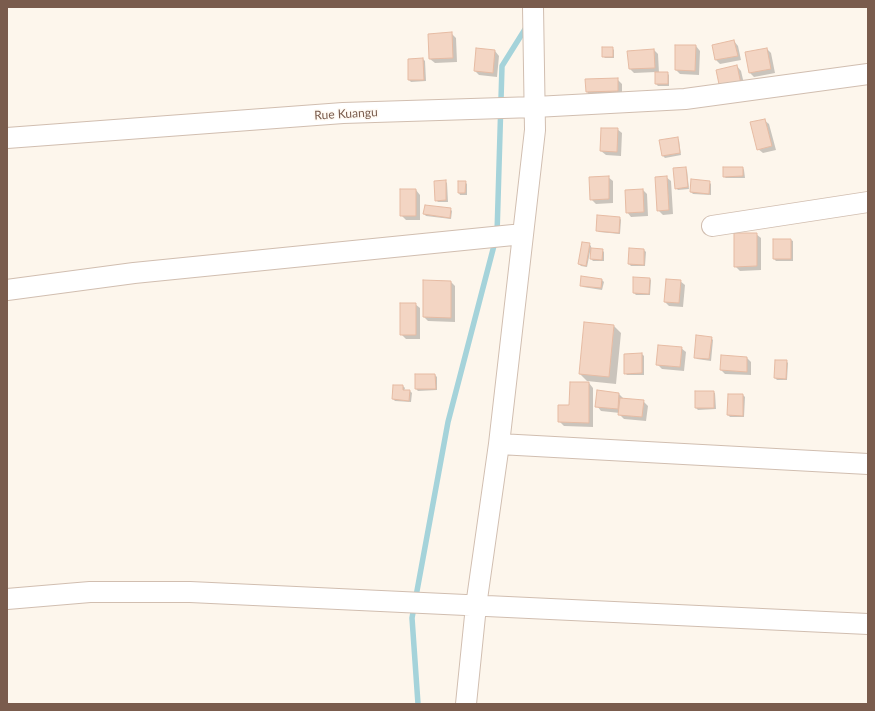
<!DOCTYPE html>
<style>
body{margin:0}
#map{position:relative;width:875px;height:711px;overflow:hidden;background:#fdf6ec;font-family:Lato,sans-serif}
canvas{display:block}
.frame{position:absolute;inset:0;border:8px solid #7a5c4d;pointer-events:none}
</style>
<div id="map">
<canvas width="875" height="711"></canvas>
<div class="frame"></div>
</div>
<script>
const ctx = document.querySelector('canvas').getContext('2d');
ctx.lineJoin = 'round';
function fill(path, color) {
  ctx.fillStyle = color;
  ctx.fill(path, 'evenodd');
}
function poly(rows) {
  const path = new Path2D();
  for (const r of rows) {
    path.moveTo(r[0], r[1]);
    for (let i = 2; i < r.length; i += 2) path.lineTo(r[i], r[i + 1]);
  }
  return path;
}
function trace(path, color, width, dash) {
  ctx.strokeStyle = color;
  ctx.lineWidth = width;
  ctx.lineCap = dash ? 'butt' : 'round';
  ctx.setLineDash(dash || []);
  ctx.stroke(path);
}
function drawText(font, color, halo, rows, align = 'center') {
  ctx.font = font + ' Lato,sans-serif';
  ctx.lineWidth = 3;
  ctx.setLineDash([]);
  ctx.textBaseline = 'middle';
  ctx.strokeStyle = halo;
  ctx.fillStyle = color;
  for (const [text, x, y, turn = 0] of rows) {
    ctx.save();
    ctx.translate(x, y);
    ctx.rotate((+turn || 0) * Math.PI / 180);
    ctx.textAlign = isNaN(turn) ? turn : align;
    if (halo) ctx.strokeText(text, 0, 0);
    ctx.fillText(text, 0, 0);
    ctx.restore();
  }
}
const shadow = poly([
 [451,33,456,38,457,62,435,63,430,59],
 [734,41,738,46,741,60,720,64,716,60,713,46],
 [696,46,700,51,699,75,680,74,676,70],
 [612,48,614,50,614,58,605,58,603,56],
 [767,49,771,53,775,73,754,77,750,73,746,53],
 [477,50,495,51,499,56,497,77,479,75,475,71],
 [654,50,658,54,659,73,667,73,669,75,669,86,658,86,656,84,656,72,634,73,630,69],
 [423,59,425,61,426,81,411,82,409,80,409,60],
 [737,66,741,71,745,88,725,92],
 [617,79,622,84,622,95,591,96,587,92,586,80],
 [764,120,769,124,776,150,763,153,758,149],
 [617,129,622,133,621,156,606,155,601,151],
 [677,138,679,140,681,155,665,158,663,156,660,141],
 [685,168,687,170,689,189,678,190,676,188],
 [743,168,744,170,745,178,726,178,724,177],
 [608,177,613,181,613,203,596,204,591,199],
 [666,177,671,181,673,214,663,215,658,210],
 [445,181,447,183,448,202,438,202,436,200],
 [465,182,467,184,467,195,460,195,459,193],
 [709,182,711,184,711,195,693,194,691,192],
 [416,190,420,195,420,220,406,220,402,216],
 [643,190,647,194,648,216,631,217,627,212],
 [450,209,452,211,451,219,426,216,424,214],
 [620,218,621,220,620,234,599,232,597,230],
 [756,234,761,238,761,270,740,271,735,266],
 [791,240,793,241,793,261,776,261,774,259],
 [589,244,591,246,591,249,602,250,604,252,604,261,593,261,591,259,591,252,590,252,587,267,581,266,579,264],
 [644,250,646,252,645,266,631,266,629,264],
 [649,278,651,280,650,295,636,295,634,293],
 [602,280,604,282,602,290,583,287,581,285],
 [667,280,680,281,685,285,683,307,669,306,665,302],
 [451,282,455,286,455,322,428,321,424,317],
 [415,304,420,308,420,339,406,339,401,334],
 [614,326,621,333,616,384,587,381,580,374],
 [711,338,713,340,711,361,697,359,695,357],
 [681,348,686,352,684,371,662,369,657,364],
 [642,354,644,356,644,375,627,375,625,373],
 [747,358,751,362,751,375,725,374,721,370],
 [786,361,788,363,787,380,777,380,775,378],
 [435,375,437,377,437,390,418,391,416,389],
 [589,383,593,388,593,427,564,426,559,421],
 [394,386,403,386,405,388,404,391,410,391,412,393,411,402,395,401,393,399],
 [713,392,715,393,716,409,698,410,696,408],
 [619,394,623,398,623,400,643,401,648,406,646,421,624,419,619,414,620,413,601,411,597,406],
 [743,395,745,397,744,417,730,417,728,415]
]);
const stream = poly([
 [418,704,412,618,448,422,497,234,502,66,527,26]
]);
const building = poly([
 [452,32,453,58,429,59,428,34,452,32],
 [734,40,738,56,715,60,712,45,734,40],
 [675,45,696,45,695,71,675,70,675,45],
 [602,47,613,47,613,57,602,57,602,47],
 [476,48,495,50,493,73,474,71,476,48],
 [767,48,771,69,749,73,745,52,767,48],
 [654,49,655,68,629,69,627,51,654,49],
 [423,58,424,80,408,80,408,59,423,58],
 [737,65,741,84,720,89,716,70,737,65],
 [655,72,668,72,668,84,655,84,655,72],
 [618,78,618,91,586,92,585,79,618,78],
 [765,119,772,146,757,150,750,122,765,119],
 [601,128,618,128,617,152,600,151,601,128],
 [678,137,680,153,662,156,659,140,678,137],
 [686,167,688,187,675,189,673,168,686,167],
 [723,167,743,167,743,176,723,177,723,167],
 [609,176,609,199,590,200,589,177,609,176],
 [667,176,669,210,657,211,655,177,667,176],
 [691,179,710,181,709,194,690,192,691,179],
 [446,180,446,200,435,201,434,181,446,180],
 [458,181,466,181,465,193,458,193,458,181],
 [400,189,416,189,416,216,400,216,400,189],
 [643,189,644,212,626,213,625,190,643,189],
 [425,205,451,208,450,218,423,214,425,205],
 [597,215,620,217,619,233,596,231,597,215],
 [734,233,757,233,757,266,734,267,734,233],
 [773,239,791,239,791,259,773,259,773,239],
 [582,242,590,243,586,266,578,264,582,242],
 [591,248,603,249,602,260,590,259,591,248],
 [629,248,644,249,644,265,628,264,629,248],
 [581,276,602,279,601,288,580,286,581,276],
 [633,277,650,278,649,294,633,293,633,277],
 [666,279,681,280,679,303,664,302,666,279],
 [423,280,451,281,451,318,423,317,423,280],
 [400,303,416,303,416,335,400,335,400,303],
 [584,322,614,325,609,377,579,374,584,322],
 [696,335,712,337,709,359,694,358,696,335],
 [658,345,682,347,680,367,656,365,658,345],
 [642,353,642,373,624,374,624,354,642,353],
 [721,355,747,357,747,372,720,370,721,355],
 [775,360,787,360,786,379,774,378,775,360],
 [415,374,435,374,436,389,415,389,415,374],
 [570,382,589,382,589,423,558,422,558,405,569,405,570,382],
 [393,385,403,385,403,390,410,390,409,401,392,399,393,385],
 [597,390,619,393,618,409,595,407,597,390],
 [695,391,714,391,714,408,695,408,695,391],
 [728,394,743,394,743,416,727,415,728,394],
 [620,398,644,400,642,417,618,415,620,398]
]);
const minor = poly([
 [7,138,343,113,535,107,685,99,868,74],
 [712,226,868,202],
 [7,290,134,273,523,234],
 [499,444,868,464],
 [7,599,90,592,190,592,868,624],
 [466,704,476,606,499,444,535,130,533,7]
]);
const streetNames = [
 ["Rue Kuangu",346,114,-3]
];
fill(shadow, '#0003');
trace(stream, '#a5d3da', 5.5);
fill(building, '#f3d5c3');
trace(building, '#e6bba3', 1);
trace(minor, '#d1beb0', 22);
trace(minor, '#fff', 20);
drawText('12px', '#7a5c4d', '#fffaf3', streetNames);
</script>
